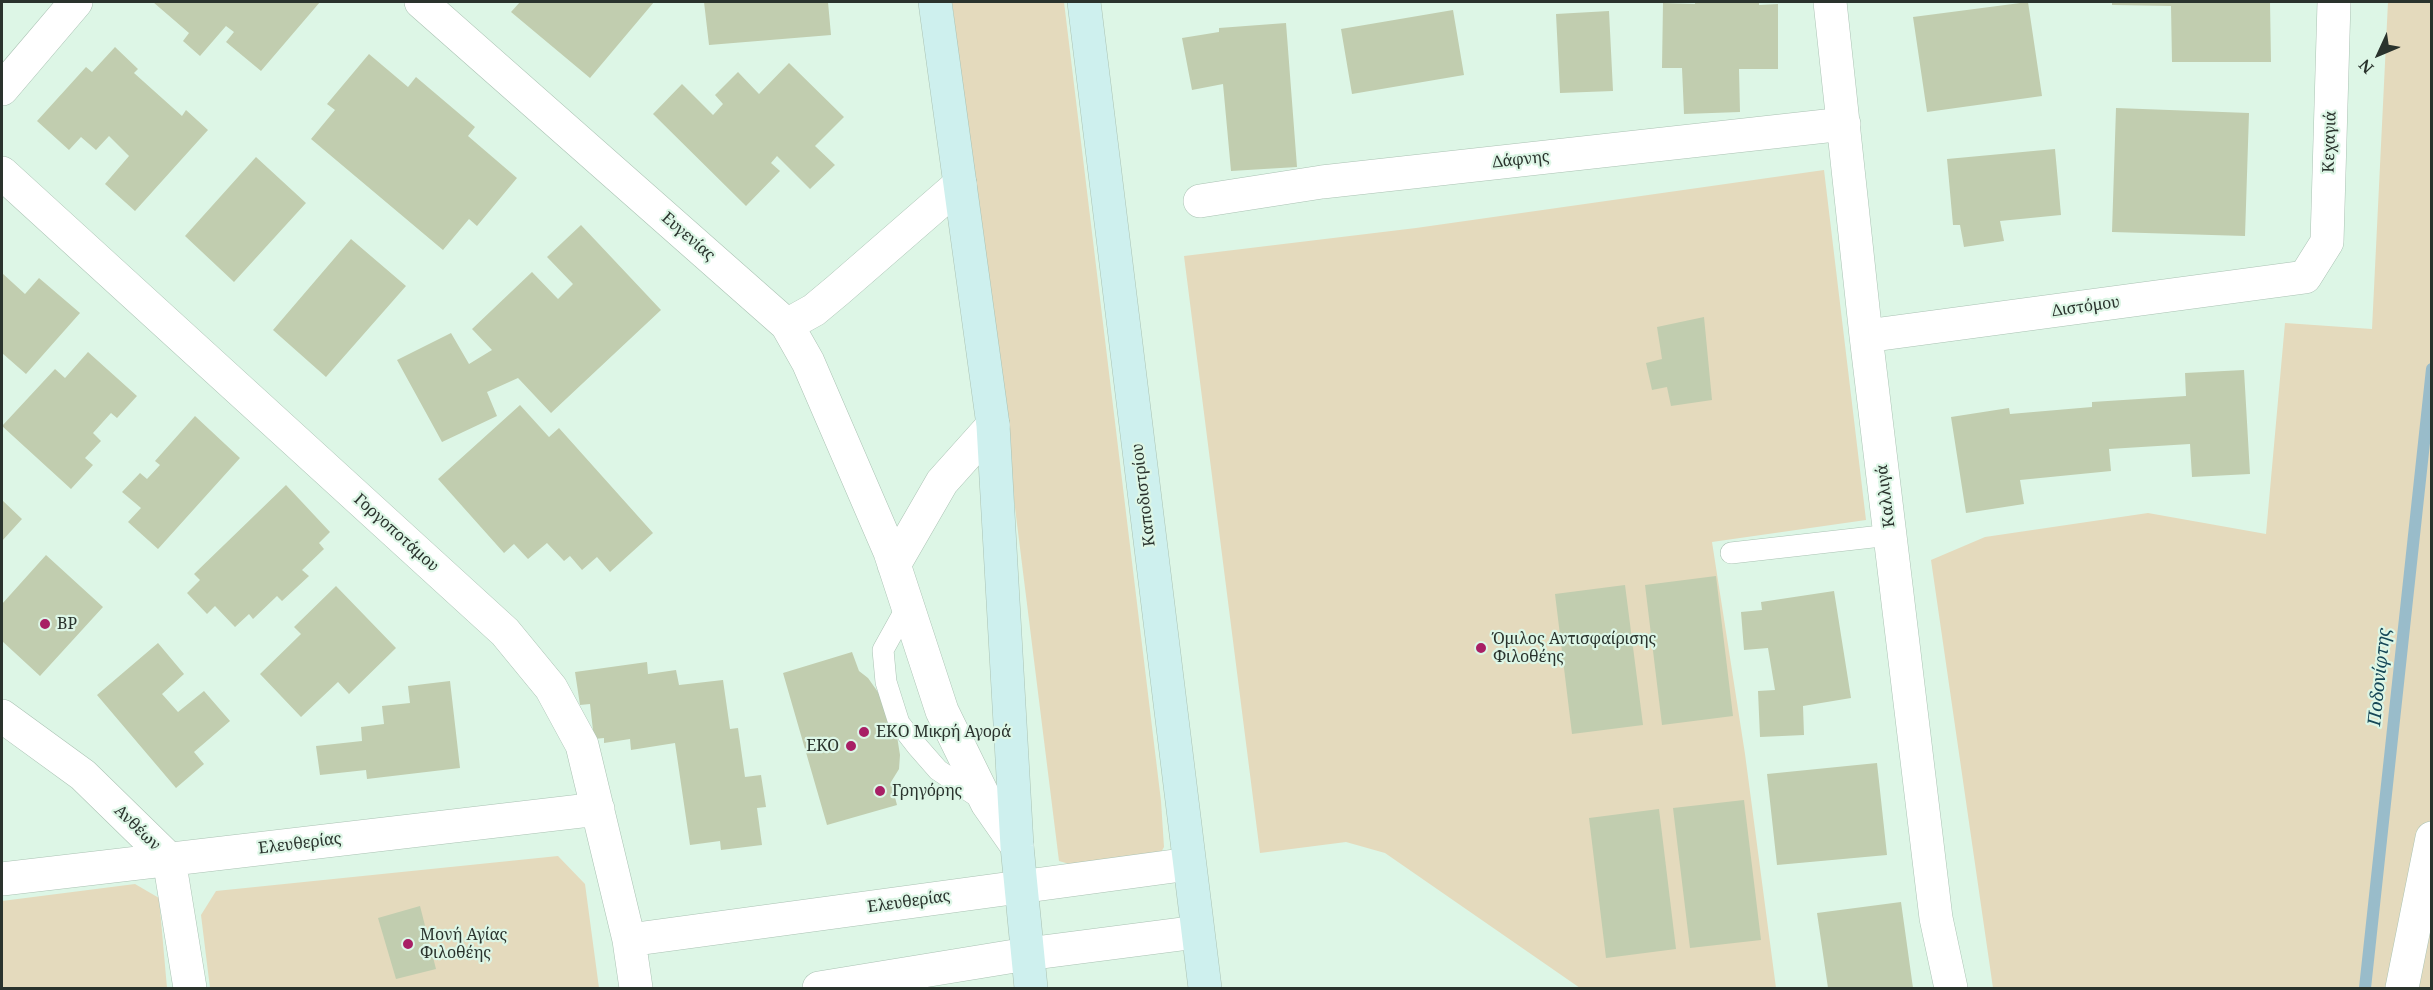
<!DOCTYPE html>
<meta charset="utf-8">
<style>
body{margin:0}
#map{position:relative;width:2433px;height:990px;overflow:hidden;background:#ddf6e6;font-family:"Noto Serif",serif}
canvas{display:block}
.frame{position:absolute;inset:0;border:3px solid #2a332d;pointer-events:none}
.north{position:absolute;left:2349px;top:24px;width:60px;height:60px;-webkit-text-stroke:4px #ddf6e6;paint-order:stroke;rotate:226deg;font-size:16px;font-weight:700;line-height:24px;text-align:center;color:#2a332d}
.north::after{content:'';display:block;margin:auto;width:21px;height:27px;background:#2a332d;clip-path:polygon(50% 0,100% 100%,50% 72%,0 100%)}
</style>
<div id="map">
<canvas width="2433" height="990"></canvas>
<div class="frame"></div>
<div class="north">N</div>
</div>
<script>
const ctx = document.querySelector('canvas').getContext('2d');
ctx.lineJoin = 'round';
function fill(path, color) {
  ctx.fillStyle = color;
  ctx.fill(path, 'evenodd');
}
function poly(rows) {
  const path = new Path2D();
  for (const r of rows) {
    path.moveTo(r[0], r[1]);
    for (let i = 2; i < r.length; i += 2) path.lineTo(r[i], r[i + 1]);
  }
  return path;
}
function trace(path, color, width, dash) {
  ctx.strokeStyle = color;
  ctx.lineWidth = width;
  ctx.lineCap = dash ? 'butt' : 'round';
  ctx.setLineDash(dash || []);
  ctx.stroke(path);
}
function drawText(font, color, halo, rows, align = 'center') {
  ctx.font = font + ' "Noto Serif",serif';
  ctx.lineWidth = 4.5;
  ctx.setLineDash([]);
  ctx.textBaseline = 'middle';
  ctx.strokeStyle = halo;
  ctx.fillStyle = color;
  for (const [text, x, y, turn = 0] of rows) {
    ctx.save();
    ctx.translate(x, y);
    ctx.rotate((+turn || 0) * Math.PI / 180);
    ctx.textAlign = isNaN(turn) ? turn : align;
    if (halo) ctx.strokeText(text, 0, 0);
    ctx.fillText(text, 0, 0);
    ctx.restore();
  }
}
const green = poly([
 [952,2,1064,2,1161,801,1164,847,1158,858,1076,866,1059,861],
 [2388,2,2431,2,2431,988,1993,988,1931,560,1985,537,2148,513,2266,534,2285,323,2372,329],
 [1824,170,1866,520,1712,542,1745,754,1776,988,1580,988,1385,853,1346,842,1260,853,1184,256,1416,228],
 [558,856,585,884,599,988,210,988,201,915,216,891],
 [135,884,159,898,167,988,2,988,2,901]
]);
const stream = poly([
 [2365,988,2432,369]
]);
const building = poly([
 [153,2,320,2,261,71,226,42,234,32,226,26,200,56,183,41,189,33],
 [520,2,654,2,590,78,511,12],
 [704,2,828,2,831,35,709,45],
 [1695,2,1759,2,1759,5,1778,4,1778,69,1739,69,1740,112,1684,114,1682,68,1662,68,1663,3,1695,4],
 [2028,2,2042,96,1927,112,1913,17],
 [2112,2,2270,2,2271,62,2172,62,2171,6,2112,5],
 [1453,10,1464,75,1352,94,1341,29],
 [1609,11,1613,91,1560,93,1556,14],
 [1286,23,1297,167,1231,171,1223,84,1192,90,1182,38,1219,32,1219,28],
 [115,47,138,69,134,73,182,116,186,110,208,130,135,211,105,184,129,156,109,136,96,150,81,137,69,150,37,121,86,67,92,72],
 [369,54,408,87,416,77,475,127,468,136,517,178,477,226,469,219,443,250,311,139,335,110,327,104],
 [789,63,844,117,815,146,835,165,810,189,777,156,771,163,780,171,746,206,653,114,682,84,713,115,723,104,715,95,738,72,759,94],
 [2116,108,2249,113,2245,236,2112,232],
 [2055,149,2061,215,2000,221,2004,241,1964,247,1960,225,1953,225,1947,159],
 [256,157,306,203,234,282,185,236],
 [581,225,661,310,551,413,518,378,487,392,497,416,442,442,397,360,451,333,469,364,492,350,472,329,532,272,558,299,573,284,547,257],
 [351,239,406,286,326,377,273,330],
 [2,273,25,294,39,278,80,313,26,374,2,353],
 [1704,317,1712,400,1671,406,1667,387,1652,390,1646,363,1662,359,1657,327],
 [88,352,137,396,117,418,111,413,93,433,101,441,85,458,93,465,71,489,2,426,55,369,65,378],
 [2244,370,2250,474,2192,477,2190,444,2109,449,2111,471,2020,480,2024,504,1966,513,1951,417,2009,408,2010,414,2092,407,2092,402,2186,396,2185,373],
 [520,405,549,437,559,428,653,533,610,572,597,557,582,570,570,556,564,561,547,543,528,559,514,544,504,553,438,479],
 [195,416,240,458,158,549,128,522,141,508,122,492,140,473,147,479,160,465,155,461],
 [286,485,330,532,319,543,324,549,302,570,309,576,282,601,277,596,253,619,249,614,235,627,215,606,207,614,187,593,200,580,194,574],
 [2,500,22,519,2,541],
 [46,555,103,607,40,676,2,641,2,604],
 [1716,576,1733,716,1662,725,1645,585],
 [1625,585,1643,725,1572,734,1555,594],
 [336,586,396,648,349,694,338,682,301,717,260,674,301,634,294,627],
 [1834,591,1851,698,1803,706,1804,735,1760,737,1758,691,1775,690,1768,648,1744,650,1741,612,1762,610,1761,602],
 [158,643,184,674,162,694,178,712,204,691,230,721,194,752,204,764,176,788,97,695],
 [852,652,859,671,868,678,880,695,897,736,900,755,899,769,891,782,897,805,827,825,783,673],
 [647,662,648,674,676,670,679,685,723,680,730,729,738,728,745,777,761,775,766,807,757,808,762,845,721,850,720,841,690,845,675,743,631,750,630,739,604,743,604,738,594,739,590,704,580,705,575,672],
 [450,681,460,768,367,779,366,770,320,775,316,746,362,741,361,727,384,724,382,706,410,703,408,686],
 [1877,763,1887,855,1777,865,1767,774],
 [1744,800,1761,940,1690,948,1673,808],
 [1659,809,1676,949,1606,958,1589,818],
 [1901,902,1913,988,1828,988,1817,913],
 [420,906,436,969,396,979,378,918]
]);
const service = poly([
 [1731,553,1890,535],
 [908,605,883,650,886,682,899,723,917,746,938,770,981,799]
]);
const minor = poly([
 [421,2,787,325,808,362,890,552,942,711,987,803,1017,846],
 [1830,2,1866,336,1936,918,1951,988],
 [2,89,76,2],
 [2,173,505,632,551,688,582,745,629,940,636,988],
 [1200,201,1322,182,1844,124],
 [787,325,814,310,838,290,960,184],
 [1866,336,2305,277,2327,242,2334,2],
 [894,565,942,482,993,425],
 [2,716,83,775,169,859,190,988],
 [2,879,598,809],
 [629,940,1189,864],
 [819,988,1027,954,1197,932],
 [2402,988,2432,838]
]);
const secondary = poly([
 [935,2,993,425,1017,846,1031,988],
 [1084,2,1205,988]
]);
const markers = [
 [45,624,6,"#a81f65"],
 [1481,648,6,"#a81f65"],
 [864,732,6,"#a81f65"],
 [851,746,6,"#a81f65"],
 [880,791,6,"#a81f65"],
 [408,944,6,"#a81f65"]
];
const streetNames = [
 ["Κεχαγιά",2330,142,-88],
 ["Δάφνης",1521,160,-6],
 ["Ευγενίας",688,237,41],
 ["Διστόμου",2086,307,-8],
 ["Καποδιστρίου",1144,495,-97],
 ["Καλλιγά",1886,496,-97],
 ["Γοργοποτάμου",396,533,42],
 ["Ανθέων",137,828,44],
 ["Ελευθερίας",300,844,-7],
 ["Ελευθερίας",909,902,-8]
];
const poiNames = [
 ["BP",57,624],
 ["Όμιλος Αντισφαίρισης",1493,639],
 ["Φιλοθέης",1493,657],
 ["ΕΚΟ Μικρή Αγορά",876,732],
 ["EKO",839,746,"right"],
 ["Γρηγόρης",892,791],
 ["Μονή Αγίας",420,935],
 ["Φιλοθέης",420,953]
];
const waterNames = [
 ["Ποδονίφτης",2380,677,-84]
];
fill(green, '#e4dabd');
trace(stream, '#99bcca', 12);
fill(building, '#c1cdaf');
trace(service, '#aac2b3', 22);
trace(minor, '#aac2b3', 34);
trace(secondary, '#aac2b3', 34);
trace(service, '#fff', 21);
trace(minor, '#fff', 33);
trace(secondary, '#cef0ee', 33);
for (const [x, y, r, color] of markers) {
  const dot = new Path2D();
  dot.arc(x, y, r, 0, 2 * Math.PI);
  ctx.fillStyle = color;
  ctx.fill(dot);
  trace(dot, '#ddf6e6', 2);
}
drawText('16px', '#2a332d', '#ddf6e6', streetNames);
drawText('16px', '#2a332d', '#ddf6e6', poiNames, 'left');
drawText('italic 18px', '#154656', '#ddf6e6', waterNames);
</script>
